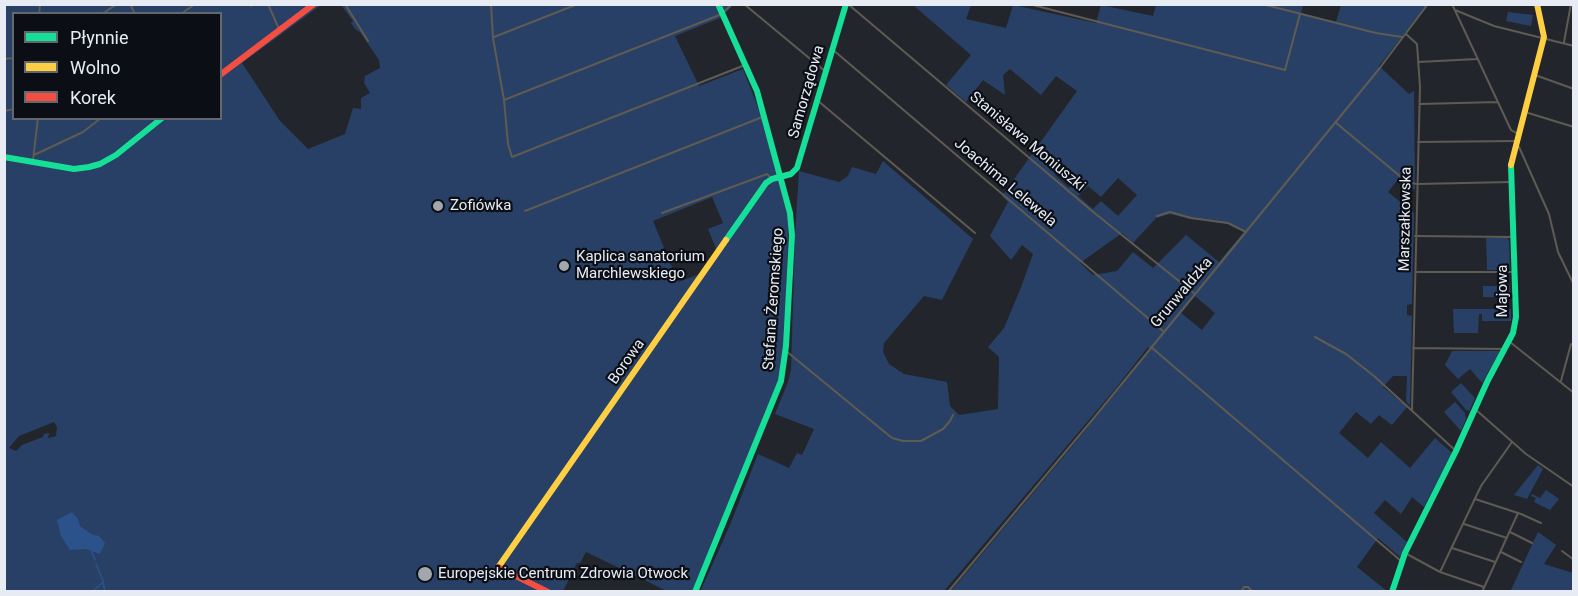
<!DOCTYPE html>
<meta charset="utf-8">
<style>
body{margin:0}
#map{position:relative;width:1578px;height:596px;overflow:hidden;background:#22262c;font-family:Roboto,sans-serif}
canvas{display:block}
.frame{position:absolute;inset:0;border:6px solid #e7ecf4;pointer-events:none}
.legend{position:absolute;left:12px;top:12px;width:210px;height:108px;box-sizing:border-box;background:#0b0e14;border:2px solid #63676e;margin:0;padding:8px 10px;list-style:none;font-size:18px;color:#e7ecf4}
.legend li{display:flex;align-items:center;gap:12px;height:30px}
.legend b{width:30px;border:2px solid #63676e}
</style>
<div id="map">
<canvas width="1578" height="596"></canvas>
<div class="frame"></div>
<ul class="legend">
<li><b style="height:8px;background:#16e098"></b>Płynnie</li>
<li><b style="height:8px;background:#ffcf43"></b>Wolno</li>
<li><b style="height:8px;background:#f24e42"></b>Korek</li>
</ul>
</div>
<script>
const ctx = document.querySelector('canvas').getContext('2d');
ctx.lineJoin = 'round';
function fill(path, color) {
  ctx.fillStyle = color;
  ctx.fill(path, 'evenodd');
}
function poly(rows) {
  const path = new Path2D();
  for (const r of rows) {
    path.moveTo(r[0], r[1]);
    for (let i = 2; i < r.length; i += 2) path.lineTo(r[i], r[i + 1]);
  }
  return path;
}
function trace(path, color, width, dash) {
  ctx.strokeStyle = color;
  ctx.lineWidth = width;
  ctx.lineCap = dash ? 'butt' : 'round';
  ctx.setLineDash(dash || []);
  ctx.stroke(path);
}
function drawText(font, color, halo, rows, align = 'center') {
  ctx.font = font + ' Roboto,sans-serif';
  ctx.lineWidth = 4.5;
  ctx.setLineDash([]);
  ctx.textBaseline = 'middle';
  ctx.strokeStyle = halo;
  ctx.fillStyle = color;
  for (const [text, x, y, turn = 0] of rows) {
    ctx.save();
    ctx.translate(x, y);
    ctx.rotate((+turn || 0) * Math.PI / 180);
    ctx.textAlign = isNaN(turn) ? turn : align;
    if (halo) ctx.strokeText(text, 0, 0);
    ctx.fillText(text, 0, 0);
    ctx.restore();
  }
}
const green = poly([
 [4,5,321,5,242,63,280,121,308,149,345,134,353,108,361,109,361,98,370,93,364,83,365,76,380,68,379,60,360,32,355,29,351,23,353,21,341,5,733,5,720,18,675,36,699,86,743,69,764,123,789,220,784,345,782,367,775,394,693,591,667,591,586,552,580,563,577,563,563,591,5,591],
 [14,14,220,14,220,118,14,118],
 [712,197,723,223,708,229,717,251,703,273,678,282,653,221],
 [54,422,57,427,56,436,53,437,48,438,49,433,44,434,43,437,22,445,16,451,9,448,19,436],
 [913,5,971,5,966,19,1006,28,1013,5,1096,23,1101,5,1153,16,1156,5,1303,5,1301,13,1336,22,1341,5,1427,5,1379,66,1409,94,1414,91,1415,190,1399,178,1388,192,1414,213,1412,304,1407,305,1407,315,1412,316,1410,406,1406,401,1407,376,1393,376,1383,387,1407,407,1392,425,1379,415,1371,424,1356,412,1339,433,1368,458,1381,442,1410,468,1435,438,1452,453,1424,507,1412,497,1401,514,1385,500,1374,513,1407,542,1400,557,1378,538,1357,567,1387,591,951,591,1075,443,1150,350,1148,347,1116,388,944,591,700,592,730,525,758,454,789,468,797,453,802,455,814,429,775,414,788,382,791,370,795,234,799,171,839,182,848,176,852,167,876,174,883,161,973,239,942,300,924,296,884,343,883,352,889,364,904,374,947,382,950,406,959,415,998,409,999,357,988,347,1004,328,1020,290,1033,254,1022,245,1011,260,990,236,1008,202,1002,196,1077,91,1056,76,1041,95,1010,69,1003,75,1005,95,983,80,966,102,946,85,971,55],
 [1064,165,1078,177,1069,188,1055,175],
 [1118,178,1137,195,1118,216,1101,201,1093,209,1078,196,1088,186,1101,197],
 [1170,214,1191,219,1228,224,1244,232,1219,262,1186,235,1153,268,1133,252,1117,271,1093,275,1080,263,1122,233,1133,243,1156,218],
 [1195,296,1215,313,1202,330,1181,313],
 [1508,12,1533,15,1531,26,1506,21],
 [1506,237,1509,240,1510,270,1487,270,1486,238],
 [1483,286,1510,286,1510,297,1483,297],
 [1453,309,1511,309,1511,321,1482,321,1482,314,1479,314,1478,333,1454,333],
 [1452,351,1500,351,1482,383,1470,369,1458,379,1445,365],
 [1461,383,1475,398,1470,410,1467,411,1451,392],
 [1455,402,1465,413,1466,419,1461,431,1444,412],
 [1538,465,1543,469,1527,499,1514,495],
 [1546,490,1559,499,1550,510,1534,502,1536,498,1531,496,1532,494,1540,498],
 [1538,532,1556,545,1544,564,1573,573,1573,591,1510,592]
]);
const water = poly([
 [72,512,78,519,80,526,91,534,99,536,105,543,100,554,86,549,70,550,61,536,57,520]
]);
const stream = poly([
 [91,550,95,560],
 [96,564,103,581,105,592],
 [92,592,103,582]
]);
const street = poly([
 [130,4,135,14],
 [268,4,279,29],
 [345,4,368,41],
 [491,4,493,38,504,100,508,144,512,157,745,65],
 [744,4,826,72],
 [848,4,1092,211,1195,294],
 [1029,4,1285,70,1300,14],
 [1262,4,1376,33,1402,37],
 [1452,4,1511,130,1518,134],
 [251,6,253,4],
 [1455,10,1494,26,1574,46],
 [39,14,40,4],
 [102,14,117,4],
 [181,14,195,4],
 [1406,34,1417,44,1420,87,1412,410],
 [494,37,578,4],
 [1564,42,1571,4],
 [832,49,1163,331],
 [4,59,14,58],
 [1418,62,1477,59],
 [1535,75,1574,89],
 [504,100,722,14,732,4],
 [817,100,975,233],
 [1420,104,1498,102],
 [4,111,14,109],
 [1525,112,1574,127],
 [1335,122,1407,182,1417,184,1511,182],
 [1418,142,1516,141],
 [1516,145,1519,147,1549,214,1558,252,1574,285],
 [34,155,83,132,101,118],
 [33,160,38,118],
 [525,211,765,116],
 [662,213,767,174,772,179],
 [1157,216,1170,212,1191,218,1228,223,1246,232],
 [1415,236,1514,237],
 [1416,272,1515,272],
 [1315,337,1346,354,1374,376,1456,451],
 [1510,342,1574,393],
 [1151,347,1401,561],
 [1413,348,1503,349],
 [786,351,892,438,903,441,921,441,943,429,950,421,953,415],
 [1561,381,1571,344],
 [1475,409,1526,454,1574,487],
 [1475,499,1521,514,1541,523],
 [1464,524,1507,538],
 [1510,532,1532,543],
 [1452,548,1495,562],
 [1562,551,1574,560],
 [1501,552,1521,562],
 [1405,553,1440,572,1484,587],
 [1440,572,1481,486,1512,442],
 [948,592,1093,419,1379,69,1428,4],
 [1241,592,1244,587,1248,587,1253,592],
 [1482,592,1518,513]
]);
const fast = poly([
 [4,157,74,169,89,167,100,164,116,155,162,118],
 [726,240,766,183,772,179,791,174,797,168,846,4],
 [695,592,781,381,786,346,792,235,790,213,757,91,718,4],
 [1392,592,1405,553,1456,451,1488,380,1513,333,1516,317,1511,165]
]);
const slow = poly([
 [1511,165,1544,37,1537,4],
 [497,569,726,240]
]);
const jam = poly([
 [220,75,314,4],
 [498,567,548,592]
]);
const markers = [
 [438,206,6,"#a2a7ae"],
 [564,266,6,"#a2a7ae"],
 [425,574,8,"#a2a7ae"]
];
const streetNames = [
 ["Samorządowa",807,92,-74],
 ["Stanisława Moniuszki",1027,142,40],
 ["Joachima Lelewela",1005,183,40],
 ["Marszałkowska",1406,219,-89],
 ["Majowa",1503,291,-90],
 ["Grunwaldzka",1182,293,-50],
 ["Stefana Żeromskiego",774,299,-86],
 ["Borowa",627,362,-55]
];
const poiNames = [
 ["Zofiówka",450,206],
 ["Kaplica sanatorium",576,257],
 ["Marchlewskiego",576,274],
 ["Europejskie Centrum Zdrowia Otwock",438,574]
];
fill(green, '#284065');
fill(water, '#2b528a');
trace(stream, '#2b528a', 1.5);
trace(street, '#5f5b53', 2);
trace(fast, '#16e098', 6);
trace(slow, '#ffcf43', 6);
trace(jam, '#f24e42', 6);
for (const [x, y, r, color] of markers) {
  const dot = new Path2D();
  dot.arc(x, y, r, 0, 2 * Math.PI);
  ctx.fillStyle = color;
  ctx.fill(dot);
  trace(dot, '#0b0e14', 2);
}
drawText('15px', '#e7ecf4', '#0b0e14', streetNames);
drawText('15px', '#e7ecf4', '#0b0e14', poiNames, 'left');
</script>
